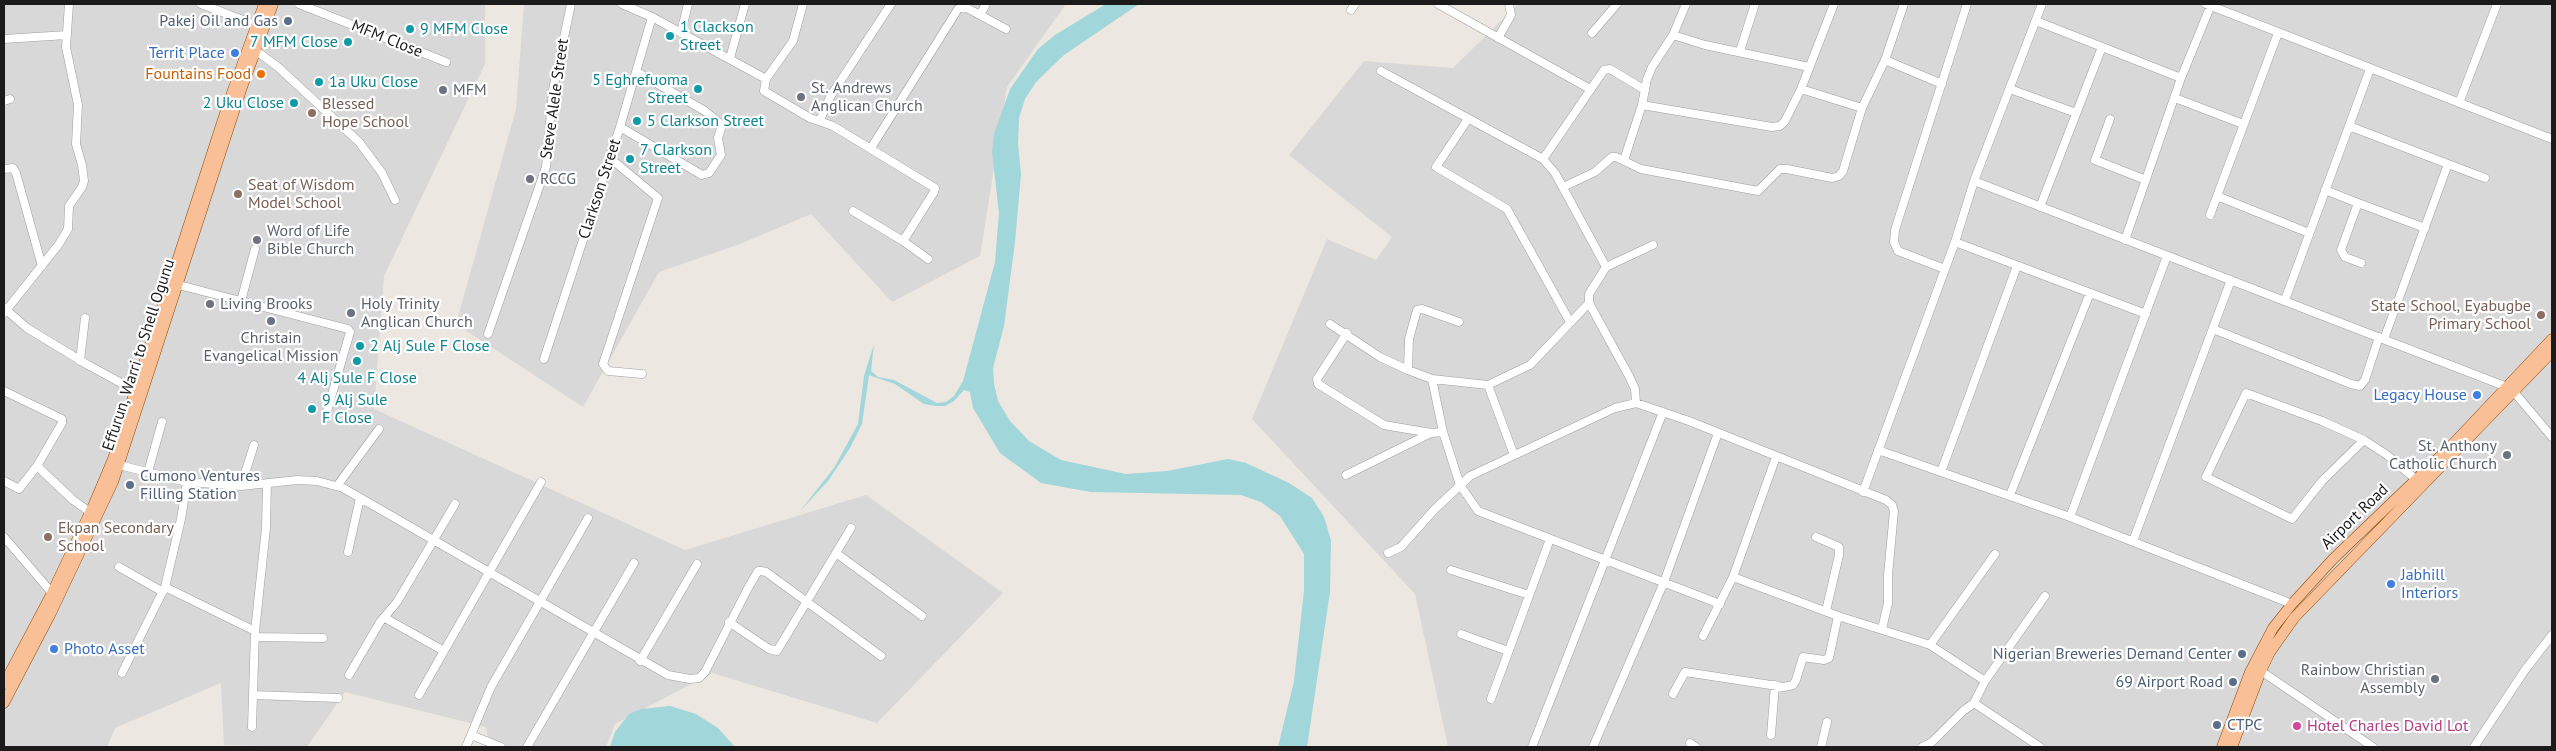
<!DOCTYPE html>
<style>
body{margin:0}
#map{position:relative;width:2556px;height:751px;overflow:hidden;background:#ece7e0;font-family:"PT Sans",sans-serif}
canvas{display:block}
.frame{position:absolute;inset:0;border:5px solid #1b1b1b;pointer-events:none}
</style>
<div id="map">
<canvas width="2556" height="751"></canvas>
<div class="frame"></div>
</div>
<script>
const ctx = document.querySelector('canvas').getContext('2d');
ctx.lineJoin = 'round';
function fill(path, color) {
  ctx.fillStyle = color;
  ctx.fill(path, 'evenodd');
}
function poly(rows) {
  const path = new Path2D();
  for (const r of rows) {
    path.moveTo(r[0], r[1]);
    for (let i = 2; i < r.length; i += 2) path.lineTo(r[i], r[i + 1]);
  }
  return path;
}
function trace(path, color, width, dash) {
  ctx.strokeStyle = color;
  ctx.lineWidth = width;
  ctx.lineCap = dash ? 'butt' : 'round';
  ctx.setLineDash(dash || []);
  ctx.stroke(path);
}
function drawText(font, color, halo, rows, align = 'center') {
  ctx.font = font + ' "PT Sans",sans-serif';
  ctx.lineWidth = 4.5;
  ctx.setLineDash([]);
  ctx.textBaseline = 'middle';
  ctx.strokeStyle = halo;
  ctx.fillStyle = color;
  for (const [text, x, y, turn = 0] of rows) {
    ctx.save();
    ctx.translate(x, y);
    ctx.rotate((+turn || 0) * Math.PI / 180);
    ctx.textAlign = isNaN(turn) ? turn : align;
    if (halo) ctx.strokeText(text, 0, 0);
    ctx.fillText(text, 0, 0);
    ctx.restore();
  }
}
const residential = poly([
 [4,4,485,4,485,64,384,276,374,409,685,550,866,495,1003,593,877,723,712,673,615,724,606,747,490,747,486,727,345,692,307,747,224,745,221,683,115,728,107,747,4,747],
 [524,4,1066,4,1007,87,980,256,892,302,811,214,740,244,659,272,583,407,456,324,516,109],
 [1518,4,2552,4,2552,747,1448,747,1415,594,1252,419,1327,239,1376,260,1392,237,1289,155,1364,61,1453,68]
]);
const water = poly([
 [1106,4,1139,4,1064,55,1036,82,1025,99,1019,118,1018,144,1021,174,1015,242,1004,326,993,368,994,384,998,401,1010,421,1029,441,1061,460,1126,474,1167,471,1228,459,1246,463,1289,483,1312,498,1324,517,1331,540,1330,592,1307,747,1278,747,1294,681,1304,591,1304,554,1280,516,1261,502,1241,495,1091,492,1041,483,1000,453,973,408,970,392,964,390,954,401,945,406,936,406,924,404,895,384,869,375,862,424,850,448,828,481,800,511,834,468,858,424,864,376,874,344,871,371,878,377,894,380,937,403,946,402,954,396,963,381,995,262,999,213,992,152,994,134,1010,89,1038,49,1055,35],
 [670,706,696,714,718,728,735,747,610,747,615,732,629,714,641,709]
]);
const minor = poly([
 [201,4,256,25],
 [299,4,446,62],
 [622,4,652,17,766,79],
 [803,4,793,41,766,79,764,91,810,118,833,126,935,188,934,192,903,241],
 [1438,4,1590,89],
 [2206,4,2552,139],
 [1351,10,1355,4],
 [980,15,986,4],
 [2036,21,2181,78],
 [681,33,688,4],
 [1592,33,1617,4],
 [1673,35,1705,45,1809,67],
 [1498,38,1511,15,1509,4],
 [4,39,67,35],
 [255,50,278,67,359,142,382,173,395,200],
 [1740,51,1755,4],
 [730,58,745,4],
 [1885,60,1942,84],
 [1381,71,1543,159,1555,173,1606,267,1589,294,1589,303,1629,376,1635,389,1636,403],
 [1801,89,1862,108],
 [2010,89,2076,113],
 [2175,98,2243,124],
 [4,101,10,99],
 [2459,103,2497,4],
 [1642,105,1772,127,1780,126,1785,121,1801,89,1834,4],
 [1468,119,1436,167,1507,209,1570,322],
 [2110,119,2095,160,2146,180],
 [820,120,830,97,891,4],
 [2349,126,2448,164,2384,339],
 [620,127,702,175,709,173,721,155,718,138,722,125,705,111,637,72],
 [871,148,958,9,965,7,1006,29],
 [610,158,658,198,603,364,608,371,642,374],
 [1543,159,1604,70,1610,69,1645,90],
 [1624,160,1642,105,1647,79,1652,67,1673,35,1686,4],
 [2448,164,2485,178],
 [4,169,13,168,16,173,42,266],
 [1974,181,2507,387],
 [1563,187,1595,172,1612,157,1616,157,1641,169,1758,191,1780,169,1787,169,1832,178,1839,176,1843,171,1862,108,1885,60,1904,4],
 [2325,190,2363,205],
 [2217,196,2309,233],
 [2040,207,2102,47],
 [853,211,903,241,928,259],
 [2210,215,2278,33],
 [2125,240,2181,78,2211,5],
 [1955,242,2146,314],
 [2361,263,2345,257,2341,250,2358,203,2425,228],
 [1606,267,1653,245],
 [1945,269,1898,251,1894,242,1895,230,1967,4],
 [179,285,348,329,350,332,326,415],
 [2285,300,2370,69],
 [241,301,255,249],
 [4,308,27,328,88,365,134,390],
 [4,313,59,244,68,229,69,206,82,187,84,181,82,165,76,144,78,105,66,47,69,4],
 [1330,324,1380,357,1408,370,1432,379,1488,385,1530,365,1589,303],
 [2213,329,2351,384,2360,386,2365,380,2379,337],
 [1347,333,1317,379,1318,384,1384,425,1431,433,1443,432,1432,379],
 [488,334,546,167,553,90,571,4],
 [544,359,620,127,652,17],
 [80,361,85,318],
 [1408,370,1409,339,1417,310,1422,309,1459,322],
 [1488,385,1514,455],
 [4,391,62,419,62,423,37,466],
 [2514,392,2552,437],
 [1443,432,1460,485,1478,511,1720,604],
 [2364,440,2322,481,2292,519,2206,477,2246,393,2322,421,2364,440,2367,442,2387,455,2419,482],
 [1878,450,2070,517,2292,604],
 [119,465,187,482,241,486,297,480,317,481,343,488,668,675,690,679,699,678,705,672,747,590,758,571,761,571,766,572,881,656],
 [148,472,162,422],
 [1941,472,2017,266],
 [1346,475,1431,433],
 [4,481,19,489,37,466,73,500,90,512],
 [241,486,254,445],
 [337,486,379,429],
 [1863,492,1955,242,1974,181,2042,4],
 [2010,495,2090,293],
 [2070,517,2167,256],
 [4,537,52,593],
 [1816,537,1839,547,1839,555,1826,611],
 [2133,541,2231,280],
 [348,552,360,498],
 [836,553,922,616],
 [1388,553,1401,547,1434,510,1470,476,1615,408,1636,403,1689,421,1886,500,1892,505,1894,511,1888,575,1888,603,1882,629],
 [119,567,163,592],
 [1451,570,1529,595],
 [1733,577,1838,616,1930,645,1985,681],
 [165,587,255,631],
 [385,618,444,651,541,482],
 [729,622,769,649,777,651,851,528],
 [1461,634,1508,651],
 [1703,636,1733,577,1776,457],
 [255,637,323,638],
 [1930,645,1995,554],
 [640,661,697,564],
 [2261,671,2373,747],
 [122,673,165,587,181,519,187,482],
 [349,675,380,622,397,602,455,504],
 [1673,694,1685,672,1784,687,1793,685,1796,680,1803,657,1824,660,1829,658,1838,616],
 [253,695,338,698],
 [419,695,444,651],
 [1491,699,1550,539],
 [1974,703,2040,747],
 [252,727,255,631,266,528,267,484],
 [471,735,501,747],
 [1771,735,1775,685],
 [1690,743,1696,747],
 [466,747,491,687,588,518],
 [527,747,634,563],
 [1532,747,1663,412],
 [1593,747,1664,582,1718,433],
 [1821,747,1827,722],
 [1922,747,1932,742,1963,711,1974,703,1985,681,2045,596],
 [2474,747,2525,670,2552,635]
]);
const major = poly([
 [4,684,52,593,94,504,113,459,228,104,264,4],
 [4,703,50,615,113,482,242,87,273,4],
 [2222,747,2250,672,2273,628,2292,604,2333,559,2451,446,2552,339],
 [2232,747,2261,671,2270,652,2294,618,2552,352]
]);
const markers = [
 [288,21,5,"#5c6f8a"],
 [410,29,5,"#0f9aa8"],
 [670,36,5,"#0f9aa8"],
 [348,42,5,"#0f9aa8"],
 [235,53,5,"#3f7fe0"],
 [261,74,5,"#e8710a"],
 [319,82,5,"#0f9aa8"],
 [698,89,5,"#0f9aa8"],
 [443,90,5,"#6b7280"],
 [801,97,5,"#6b7280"],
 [294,103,5,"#0f9aa8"],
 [312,113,5,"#8d6e63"],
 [637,121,5,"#0f9aa8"],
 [630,159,5,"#0f9aa8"],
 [530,179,5,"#6b7280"],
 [238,194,5,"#8d6e63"],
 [257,240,5,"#6b7280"],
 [210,304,5,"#6b7280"],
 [351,313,5,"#6b7280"],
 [2541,315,5,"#8d6e63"],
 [271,321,5,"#6b7280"],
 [360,346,5,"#0f9aa8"],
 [357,361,5,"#0f9aa8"],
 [2477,395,5,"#3f7fe0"],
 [312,409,5,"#0f9aa8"],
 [2507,455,5,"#6b7280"],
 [130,485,5,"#5c6f8a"],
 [48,537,5,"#8d6e63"],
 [2391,584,5,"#3f7fe0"],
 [54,649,5,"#3f7fe0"],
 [2242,654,5,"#5c6f8a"],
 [2435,679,5,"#6b7280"],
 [2233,682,5,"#5c6f8a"],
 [2217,725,5,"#5c6f8a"],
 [2297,726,5,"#d1479c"]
];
const serviceNames = [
 ["Pakej Oil and Gas",278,21],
 ["Cumono Ventures",140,476,"left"],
 ["Filling Station",140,494,"left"],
 ["Nigerian Breweries Demand Center",2232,654],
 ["69 Airport Road",2223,682],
 ["CTPC",2227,725,"left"]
];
const cultureNames = [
 ["1 Clackson",680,27],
 ["Street",680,45],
 ["9 MFM Close",420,29],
 ["7 MFM Close",338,42,"right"],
 ["5 Eghrefuoma",688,80,"right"],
 ["Street",688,98,"right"],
 ["1a Uku Close",329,82],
 ["2 Uku Close",284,103,"right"],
 ["5 Clarkson Street",647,121],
 ["7 Clarkson",640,150],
 ["Street",640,168],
 ["2 Alj Sule F Close",370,346],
 ["4 Alj Sule F Close",357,378,"center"],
 ["9 Alj Sule",322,400],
 ["F Close",322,418]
];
const streetNames = [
 ["MFM Close",387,39,22],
 ["Steve Alele Street",555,99,-82],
 ["Clarkson Street",600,189,-72],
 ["Effurun, Warri to Shell Ogunu",139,355,-72],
 ["Airport Road",2355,517,-44]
];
const shopNames = [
 ["Territ Place",225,53],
 ["Legacy House",2467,395],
 ["Jabhill",2401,575,"left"],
 ["Interiors",2401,593,"left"],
 ["Photo Asset",64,649,"left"]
];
const foodNames = [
 ["Fountains Food",251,74]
];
const worshipNames = [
 ["St. Andrews",811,88],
 ["Anglican Church",811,106],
 ["MFM",453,90],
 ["RCCG",540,179],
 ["Word of Life",267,231],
 ["Bible Church",267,249],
 ["Living Brooks",220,304],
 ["Holy Trinity",361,304],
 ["Anglican Church",361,322],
 ["Christain",271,338,"center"],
 ["Evangelical Mission",271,356,"center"],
 ["St. Anthony",2497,446,"right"],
 ["Catholic Church",2497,464,"right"],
 ["Rainbow Christian",2425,670,"right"],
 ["Assembly",2425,688,"right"]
];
const educationNames = [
 ["Blessed",322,104],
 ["Hope School",322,122],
 ["Seat of Wisdom",248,185],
 ["Model School",248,203],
 ["State School, Eyabugbe",2531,306,"right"],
 ["Primary School",2531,324,"right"],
 ["Ekpan Secondary",58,528],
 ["School",58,546]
];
const hotelNames = [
 ["Hotel Charles David Lot",2307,726]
];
fill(residential, '#d9d8d8');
fill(water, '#a1d6da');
trace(minor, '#9f9f9f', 9);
trace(major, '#8f4a03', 11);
trace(minor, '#fff', 8);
trace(major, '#f9c098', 10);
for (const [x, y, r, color] of markers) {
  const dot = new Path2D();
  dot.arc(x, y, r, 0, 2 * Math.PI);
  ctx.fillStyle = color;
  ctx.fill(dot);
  trace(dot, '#fff', 2);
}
drawText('16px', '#4e5e75', '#fff', serviceNames, 'right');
drawText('16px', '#0d838f', '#fff', cultureNames, 'left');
drawText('16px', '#1b1b1b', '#fff', streetNames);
drawText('16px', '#366cbe', '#fff', shopNames, 'right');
drawText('16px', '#c56008', '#fff', foodNames, 'right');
drawText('16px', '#5b616d', '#fff', worshipNames, 'left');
drawText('16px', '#785e54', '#fff', educationNames, 'left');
drawText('16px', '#b23c85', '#fff', hotelNames, 'left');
</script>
